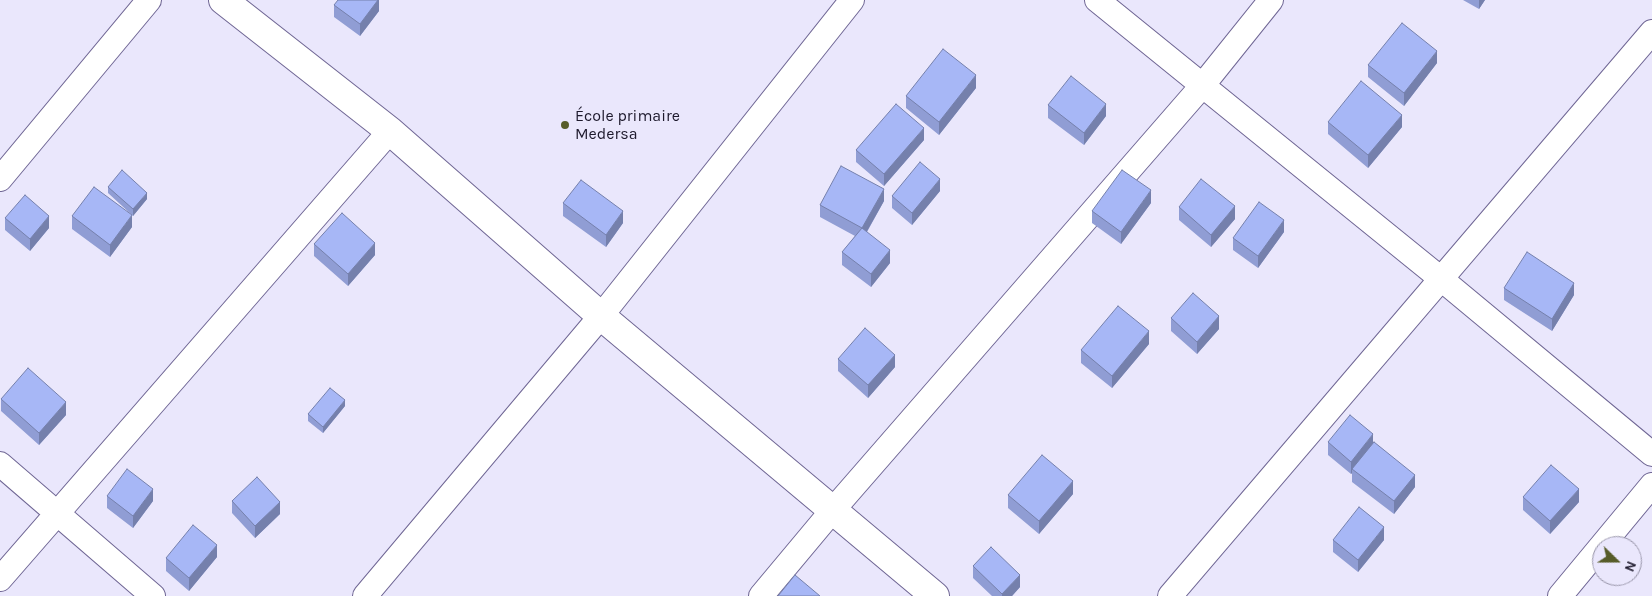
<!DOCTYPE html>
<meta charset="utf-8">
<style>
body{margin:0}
#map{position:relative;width:1652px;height:596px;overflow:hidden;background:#eae7fc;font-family:Karla,sans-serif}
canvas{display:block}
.north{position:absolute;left:1592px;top:536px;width:50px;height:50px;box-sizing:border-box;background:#eae7fc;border:1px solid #9895a9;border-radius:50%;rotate:112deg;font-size:14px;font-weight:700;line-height:20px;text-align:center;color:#1e1a2d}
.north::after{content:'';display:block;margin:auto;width:18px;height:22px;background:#575c29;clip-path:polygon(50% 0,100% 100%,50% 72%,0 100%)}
</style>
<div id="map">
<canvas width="1652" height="596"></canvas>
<div class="north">N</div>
</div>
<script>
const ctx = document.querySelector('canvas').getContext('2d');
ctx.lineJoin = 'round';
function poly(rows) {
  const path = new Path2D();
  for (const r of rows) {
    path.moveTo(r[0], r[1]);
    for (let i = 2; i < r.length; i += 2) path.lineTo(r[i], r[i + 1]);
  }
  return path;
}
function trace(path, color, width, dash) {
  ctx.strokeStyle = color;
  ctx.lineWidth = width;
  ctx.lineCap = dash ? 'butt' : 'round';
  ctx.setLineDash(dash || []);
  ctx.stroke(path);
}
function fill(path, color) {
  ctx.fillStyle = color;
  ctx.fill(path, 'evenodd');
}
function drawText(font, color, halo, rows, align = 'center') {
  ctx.font = font + ' Karla,sans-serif';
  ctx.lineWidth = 4;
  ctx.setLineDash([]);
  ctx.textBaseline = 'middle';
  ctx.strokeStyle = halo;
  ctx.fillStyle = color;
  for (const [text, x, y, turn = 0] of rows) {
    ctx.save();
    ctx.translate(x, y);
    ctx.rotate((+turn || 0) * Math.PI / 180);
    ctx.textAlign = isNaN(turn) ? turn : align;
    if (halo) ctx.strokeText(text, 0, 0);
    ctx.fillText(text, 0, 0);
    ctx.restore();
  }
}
const minor = poly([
 [1097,0,1440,278,1652,454],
 [0,179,149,0],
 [0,464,153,596],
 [0,579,390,131],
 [365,596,601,316,852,0],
 [761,596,832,511,1202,86,1271,0],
 [1170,596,1652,32],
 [1560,596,1652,485]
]);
const primary = poly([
 [223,0,390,131,601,316,935,596]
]);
const wall = poly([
 [379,0,379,11,360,36,334,17,334,5],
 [1463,0,1485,0,1479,9],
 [1437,63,1404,106,1368,77,1368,65],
 [976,88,939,135,906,108,906,96],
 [1048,105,1106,116,1084,145,1048,118],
 [1328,122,1402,127,1368,168,1328,134],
 [924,140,884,186,856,162,856,150],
 [108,187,147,199,133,216,108,193],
 [940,191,912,225,892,208,892,196],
 [884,201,867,232,890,263,871,287,842,265,842,252,855,236,820,217,820,205],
 [563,203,623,223,606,247,563,216],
 [1151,203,1121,244,1092,223,1092,211],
 [1179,207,1235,219,1211,247,1179,220],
 [72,216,132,227,110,257,72,229],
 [5,218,49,228,30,251,5,230],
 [1284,232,1258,268,1233,250,1233,238],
 [314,244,375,255,348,286,314,256],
 [1504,288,1574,295,1552,331,1504,300],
 [1171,318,1219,329,1197,354,1171,331],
 [1149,344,1112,388,1081,363,1081,350],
 [838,359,895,367,868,398,838,371],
 [1,399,66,415,39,445,1,411],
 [345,406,323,433,308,421,308,414],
 [1328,442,1373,443,1415,487,1394,514,1352,482,1352,473,1351,474,1328,455],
 [1073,494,1039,534,1008,508,1008,495],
 [107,496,153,501,133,528,107,508],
 [1523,497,1579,502,1550,534,1523,510],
 [232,501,280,514,255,538,232,513],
 [1333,540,1384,540,1358,572,1333,552],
 [217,557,189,591,166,571,166,558],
 [973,566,1020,587,1012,596,992,596,973,578]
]);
const shadedWall = poly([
 [378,0,379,0,379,11,360,36,360,24],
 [1479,0,1485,0,1479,9],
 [1437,51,1437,63,1404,106,1404,93],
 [976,75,976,88,939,135,939,122],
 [1106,104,1106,116,1084,145,1084,133],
 [1402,115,1402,127,1368,168,1368,155],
 [924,128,924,140,884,186,884,174],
 [940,179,940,191,912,225,912,213],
 [884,189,884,201,862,240,862,228],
 [1151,190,1151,203,1121,244,1121,232],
 [147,193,147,199,133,216,133,209],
 [1235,206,1235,219,1211,247,1211,235],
 [623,211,623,223,606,247,606,235],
 [132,215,132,227,110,257,110,245],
 [49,216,49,228,30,251,30,239],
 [1284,220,1284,232,1258,268,1258,256],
 [375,243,375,255,348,286,348,274],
 [890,250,890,263,871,287,871,274],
 [1574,283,1574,295,1552,331,1552,319],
 [1219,316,1219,329,1197,354,1197,342],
 [1149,331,1149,344,1112,388,1112,376],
 [895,355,895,367,868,398,868,385],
 [345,400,345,406,323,433,323,427],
 [66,402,66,415,39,445,39,433],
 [1373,434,1373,447,1352,469,1352,473,1351,474,1351,462],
 [1415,475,1415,487,1394,514,1394,501],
 [1073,481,1073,494,1039,534,1039,521],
 [153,489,153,501,133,528,133,516],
 [1579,489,1579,502,1550,534,1550,521],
 [280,502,280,514,255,538,255,526],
 [1384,527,1384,540,1358,572,1358,560],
 [217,545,217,557,189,591,189,578],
 [1020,575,1020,587,1012,596,1002,596,1002,594]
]);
const building = poly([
 [338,0,378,0,360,24,334,5,338,0],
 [1402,23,1437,51,1404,93,1368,65,1402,23],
 [943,49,976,75,939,122,906,96,943,49],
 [1071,76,1106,104,1084,133,1048,105,1071,76],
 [1361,81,1402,115,1368,155,1328,122,1361,81],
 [896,104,924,128,884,174,856,150,896,104],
 [920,162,940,179,912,213,892,196,920,162],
 [841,166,884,189,862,228,890,250,871,274,842,252,862,228,820,205,841,166],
 [122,170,147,193,133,209,108,187,122,170],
 [1122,170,1151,190,1121,232,1092,211,1122,170],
 [1201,179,1235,206,1211,235,1179,207,1201,179],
 [581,180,623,211,606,235,563,203,581,180],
 [94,187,132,215,110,245,72,216,94,187],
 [25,195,49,216,30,239,5,218,25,195],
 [1259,202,1284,220,1258,256,1233,238,1259,202],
 [342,213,375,243,348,274,314,244,342,213],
 [1527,252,1574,283,1552,319,1504,288,1527,252],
 [1193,293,1219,316,1197,342,1171,318,1193,293],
 [1118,306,1149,331,1112,376,1081,350,1118,306],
 [865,328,895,355,868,385,838,359,865,328],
 [28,368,66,402,39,433,1,399,28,368],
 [330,388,345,400,323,427,308,414,330,388],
 [1350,415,1373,434,1351,462,1328,442,1350,415],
 [1374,442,1415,475,1394,501,1352,469,1374,442],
 [1042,455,1073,481,1039,521,1008,495,1042,455],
 [1551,465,1579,489,1550,521,1523,497,1551,465],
 [127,469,153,489,133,516,107,496,127,469],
 [257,477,280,502,255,526,232,501,257,477],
 [1359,507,1384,527,1358,560,1333,540,1359,507],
 [193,525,217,545,189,578,166,558,193,525],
 [991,547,1020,575,1002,594,973,566,991,547],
 [795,575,820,596,778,596,795,575]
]);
const markers = [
 [565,125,5,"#575c29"]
];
const poiNames = [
 ["École primaire",575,116],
 ["Medersa",575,134]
];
trace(minor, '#6f6694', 26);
trace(primary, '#6f6694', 30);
trace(minor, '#fff', 24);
trace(primary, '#fff', 28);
fill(wall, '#909dd4');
fill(shadedWall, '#7580ac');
fill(building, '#a7b7f6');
trace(building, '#7580ac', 1);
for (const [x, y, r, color] of markers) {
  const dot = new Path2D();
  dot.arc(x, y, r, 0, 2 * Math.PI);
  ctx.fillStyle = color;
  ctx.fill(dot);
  trace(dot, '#eae7fc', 2);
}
drawText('16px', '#1e1a2d', '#eae7fc', poiNames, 'left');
</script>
